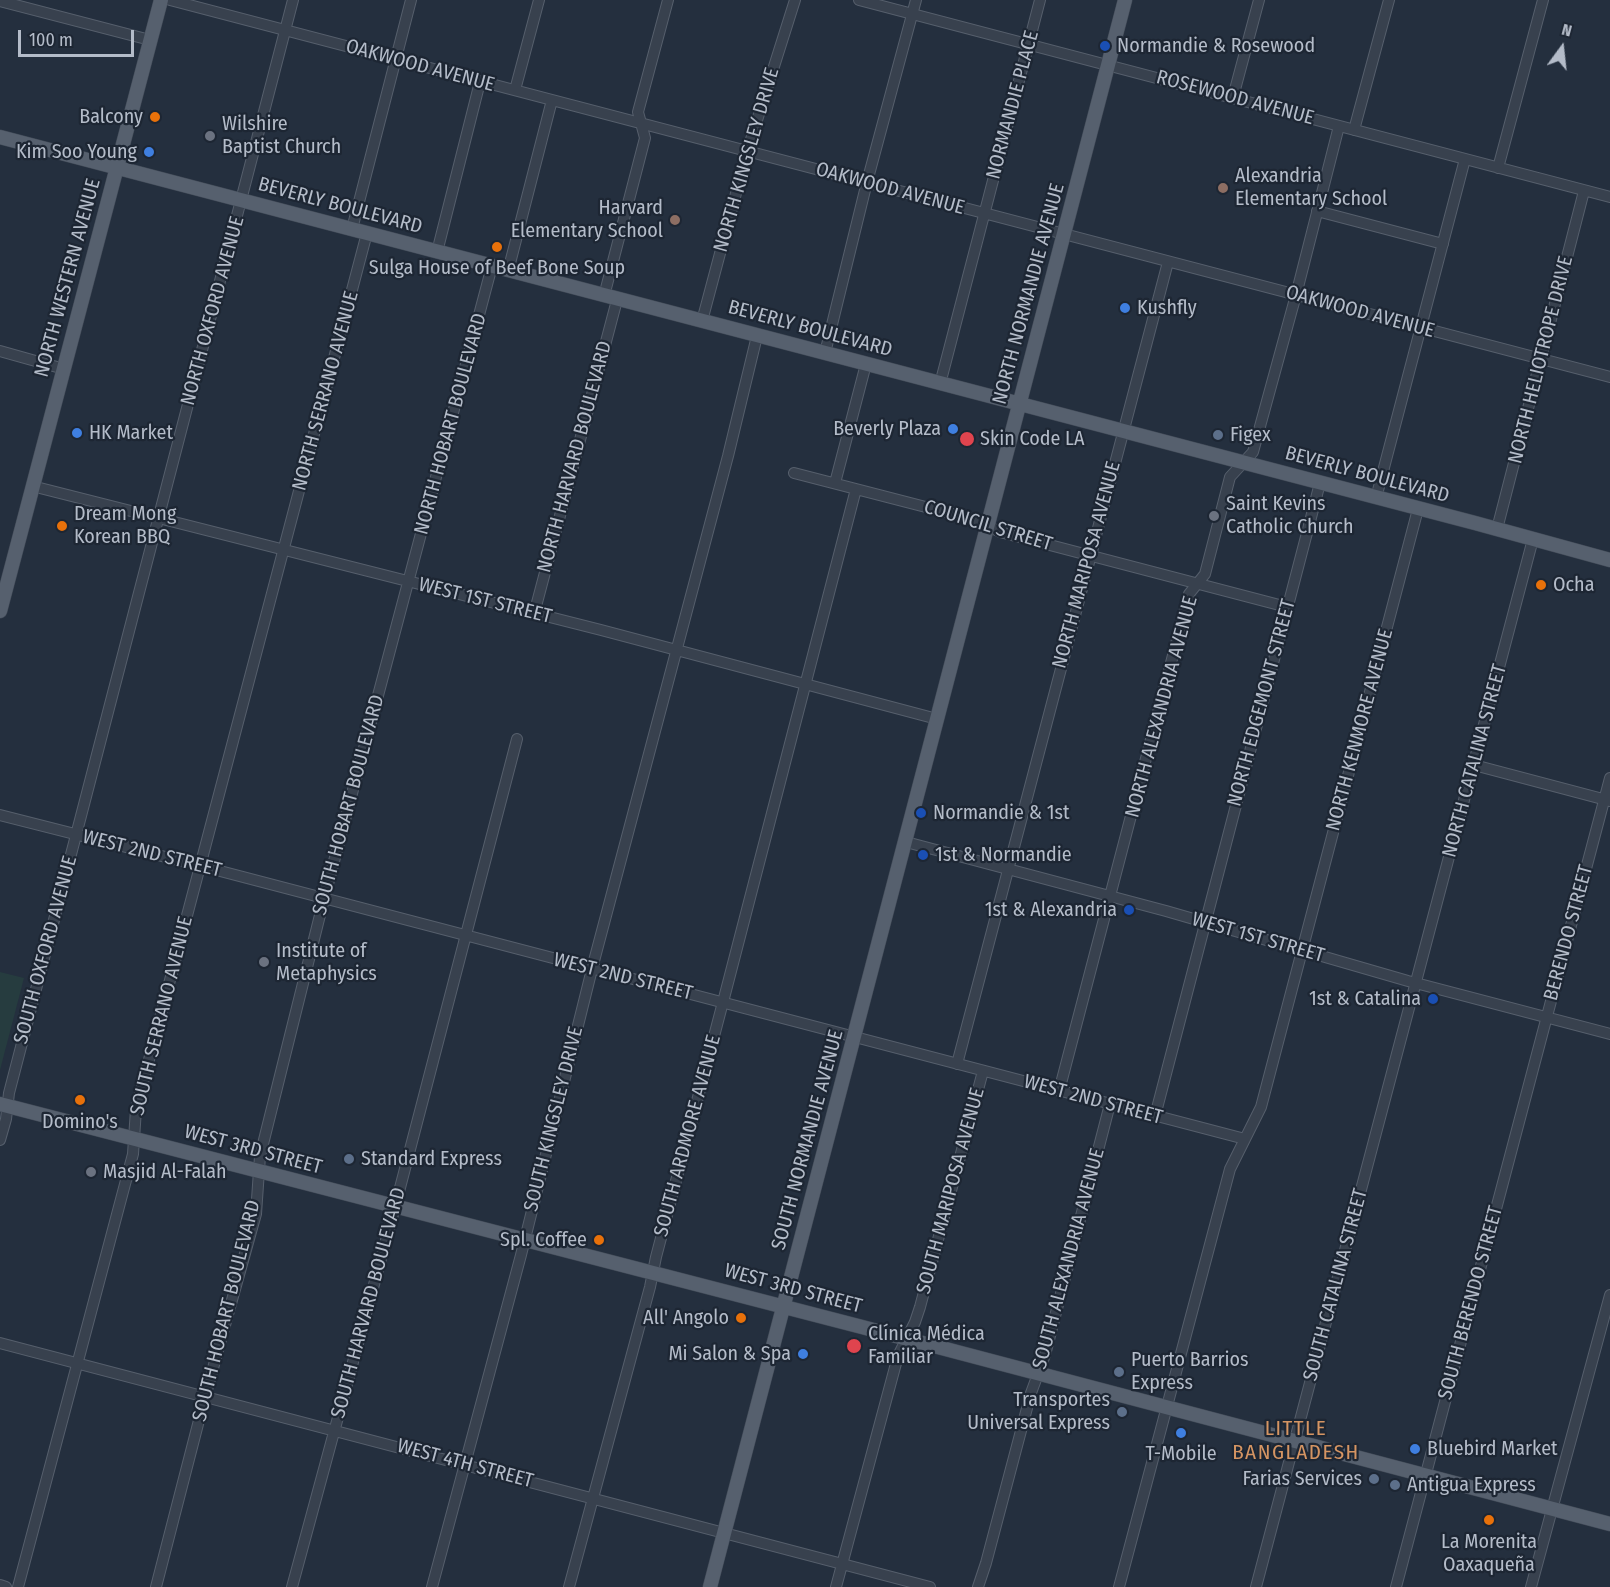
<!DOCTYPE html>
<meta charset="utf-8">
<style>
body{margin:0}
#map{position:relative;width:1610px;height:1587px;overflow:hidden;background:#242f3e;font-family:"Fira Sans Condensed",sans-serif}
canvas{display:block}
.north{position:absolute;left:1532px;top:18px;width:60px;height:60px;-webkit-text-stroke:4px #1d2633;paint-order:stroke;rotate:15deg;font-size:16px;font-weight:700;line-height:24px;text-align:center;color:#b4bcc9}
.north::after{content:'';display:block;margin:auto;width:21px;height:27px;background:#b4bcc9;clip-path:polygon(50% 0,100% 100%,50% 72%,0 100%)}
.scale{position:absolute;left:18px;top:30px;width:116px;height:27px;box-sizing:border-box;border:3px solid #b4bcc9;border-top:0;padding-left:8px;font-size:18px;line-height:21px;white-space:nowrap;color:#b4bcc9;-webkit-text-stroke:4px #1d2633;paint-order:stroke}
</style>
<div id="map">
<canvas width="1610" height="1587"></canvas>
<div class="north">N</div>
<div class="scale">100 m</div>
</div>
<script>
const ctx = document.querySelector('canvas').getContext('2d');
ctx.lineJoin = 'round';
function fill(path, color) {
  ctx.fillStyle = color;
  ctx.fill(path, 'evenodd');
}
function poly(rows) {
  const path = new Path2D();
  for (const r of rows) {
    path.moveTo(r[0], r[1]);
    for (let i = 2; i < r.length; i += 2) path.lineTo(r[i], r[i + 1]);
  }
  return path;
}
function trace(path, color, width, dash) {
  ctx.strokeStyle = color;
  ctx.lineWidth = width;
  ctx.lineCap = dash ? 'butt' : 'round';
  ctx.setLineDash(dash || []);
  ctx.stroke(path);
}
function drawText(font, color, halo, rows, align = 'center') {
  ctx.font = font + ' "Fira Sans Condensed",sans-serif';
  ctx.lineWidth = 4.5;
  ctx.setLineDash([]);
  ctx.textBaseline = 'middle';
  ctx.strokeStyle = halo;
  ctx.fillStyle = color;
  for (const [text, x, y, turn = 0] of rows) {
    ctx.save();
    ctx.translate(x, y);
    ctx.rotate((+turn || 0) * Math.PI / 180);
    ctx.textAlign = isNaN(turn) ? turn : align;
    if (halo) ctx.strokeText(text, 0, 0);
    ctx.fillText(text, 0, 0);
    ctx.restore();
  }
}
const green = poly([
 [0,972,24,978,0,1070]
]);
const minor = poly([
 [170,0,1610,377],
 [859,0,1610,197],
 [0,1,150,40],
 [515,90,539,0],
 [1233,97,1259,0],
 [1354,130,1389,0],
 [1498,168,1543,0],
 [1317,211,1443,244],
 [352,229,411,0],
 [437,252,480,82],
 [508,271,552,100],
 [604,296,645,138,638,112,668,0],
 [702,321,747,152,795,0],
 [0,351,64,369],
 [825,353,867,182,916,0],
 [940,384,1040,0],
 [794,473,976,520,1000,532,1287,607],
 [835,483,866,364],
 [32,486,601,630,937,719],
 [1376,498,1465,159],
 [1497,529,1584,191],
 [534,614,617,300],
 [1474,765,1610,801],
 [0,815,201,866,1245,1139],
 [906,842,1166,911,1408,981,1610,1034],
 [957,1064,1168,262],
 [1059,1091,1189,594,1205,574,1230,477,1253,452,1296,295,1339,126],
 [1155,1116,1320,483],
 [0,1140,6,1119,9,1093,293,0],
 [0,1343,930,1587],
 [0,1585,6,1587],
 [18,1587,133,1154,136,1109,367,233],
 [156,1587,205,1397,256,1214,260,1156,324,899,492,266],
 [292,1587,395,1207,517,739],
 [432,1587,521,1255,594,961,728,456,757,336],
 [569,1587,650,1287,656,1257,723,1002,856,489],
 [836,1587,898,1356,915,1322,920,1307,983,1071],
 [978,1587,986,1563,1031,1393,1045,1355,1110,1104],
 [1119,1587,1230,1169,1261,1107,1418,509],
 [1256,1587,1533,539],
 [1396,1587,1610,778],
 [1531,1587,1610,1295]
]);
const major = poly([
 [0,137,1475,523,1610,560],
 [0,611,161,0],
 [0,1104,862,1327,1610,1524],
 [710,1587,1125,0]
]);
const markers = [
 [1105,46,6,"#1a4fb4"],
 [155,117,6,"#e8710a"],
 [210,136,6,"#6b7280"],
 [149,152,6,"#3f7fe0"],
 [1223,188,6,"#8d6e63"],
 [675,220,6,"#8d6e63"],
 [497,247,6,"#e8710a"],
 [1125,308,6,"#3f7fe0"],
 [953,429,6,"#3f7fe0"],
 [77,433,6,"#3f7fe0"],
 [1218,435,6,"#5c6f8a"],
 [967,439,8,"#e0444e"],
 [1214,516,6,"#6b7280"],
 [62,526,6,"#e8710a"],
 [1541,585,6,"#e8710a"],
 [921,813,6,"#1a4fb4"],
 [923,855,6,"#1a4fb4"],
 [1129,910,6,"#1a4fb4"],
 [264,962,6,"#6b7280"],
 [1433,999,6,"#1a4fb4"],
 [80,1100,6,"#e8710a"],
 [349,1159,6,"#5c6f8a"],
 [91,1172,6,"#6b7280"],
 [599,1240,6,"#e8710a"],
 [741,1318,6,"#e8710a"],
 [854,1346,8,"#e0444e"],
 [803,1354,6,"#3f7fe0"],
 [1119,1372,6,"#5c6f8a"],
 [1122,1412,6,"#5c6f8a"],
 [1181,1433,6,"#3f7fe0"],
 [1415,1449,6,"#3f7fe0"],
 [1374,1479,6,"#5c6f8a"],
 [1395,1485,6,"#5c6f8a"],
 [1489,1520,6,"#e8710a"]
];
const poiNames = [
 ["Normandie & Rosewood",1117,46],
 ["Balcony",143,117,"right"],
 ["Wilshire",222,124],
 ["Baptist Church",222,147],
 ["Kim Soo Young",137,152,"right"],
 ["Alexandria",1235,176],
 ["Elementary School",1235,199],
 ["Harvard",663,208,"right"],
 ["Elementary School",663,231,"right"],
 ["Sulga House of Beef Bone Soup",497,268,"center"],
 ["Kushfly",1137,308],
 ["Beverly Plaza",941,429,"right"],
 ["HK Market",89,433],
 ["Figex",1230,435],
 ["Skin Code LA",980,439],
 ["Saint Kevins",1226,504],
 ["Catholic Church",1226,527],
 ["Dream Mong",74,514],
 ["Korean BBQ",74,537],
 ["Ocha",1553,585],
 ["Normandie & 1st",933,813],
 ["1st & Normandie",935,855],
 ["1st & Alexandria",1117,910,"right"],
 ["Institute of",276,951],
 ["Metaphysics",276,974],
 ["1st & Catalina",1421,999,"right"],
 ["Domino's",80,1122,"center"],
 ["Standard Express",361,1159],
 ["Masjid Al-Falah",103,1172],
 ["Spl. Coffee",587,1240,"right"],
 ["All' Angolo",729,1318,"right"],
 ["Clínica Médica",868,1334],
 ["Familiar",868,1357],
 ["Mi Salon & Spa",791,1354,"right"],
 ["Puerto Barrios",1131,1360],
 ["Express",1131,1383],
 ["Transportes",1110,1400,"right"],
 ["Universal Express",1110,1423,"right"],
 ["Bluebird Market",1427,1449],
 ["T-Mobile",1181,1454,"center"],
 ["Farias Services",1362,1479,"right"],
 ["Antigua Express",1407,1485],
 ["La Morenita",1489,1542,"center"],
 ["Oaxaqueña",1489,1565,"center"]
];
const streetNames = [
 ["OAKWOOD AVENUE",420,66,15],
 ["ROSEWOOD AVENUE",1235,98,15],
 ["NORMANDIE PLACE",1013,105,-75],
 ["NORTH KINGSLEY DRIVE",747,160,-74],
 ["OAKWOOD AVENUE",890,189,15],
 ["BEVERLY BOULEVARD",340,206,15],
 ["NORTH WESTERN AVENUE",68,278,-75],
 ["NORTH NORMANDIE AVENUE",1029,294,-75],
 ["NORTH OXFORD AVENUE",213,311,-75],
 ["OAKWOOD AVENUE",1360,312,15],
 ["BEVERLY BOULEVARD",810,329,15],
 ["NORTH HELIOTROPE DRIVE",1541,360,-76],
 ["NORTH SERRANO AVENUE",326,391,-75],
 ["NORTH HOBART BOULEVARD",451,424,-75],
 ["NORTH HARVARD BOULEVARD",575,457,-75],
 ["BEVERLY BOULEVARD",1367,475,15],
 ["COUNCIL STREET",988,526,17],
 ["NORTH MARIPOSA AVENUE",1087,565,-75],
 ["WEST 1ST STREET",485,601,14],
 ["NORTH EDGEMONT STREET",1262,703,-75],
 ["NORTH ALEXANDRIA AVENUE",1162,707,-75],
 ["NORTH KENMORE AVENUE",1360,730,-75],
 ["NORTH CATALINA STREET",1475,761,-75],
 ["SOUTH HOBART BOULEVARD",349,805,-75],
 ["WEST 2ND STREET",152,854,14],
 ["BERENDO STREET",1569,933,-75],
 ["WEST 1ST STREET",1258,938,16],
 ["SOUTH OXFORD AVENUE",46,950,-75],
 ["WEST 2ND STREET",623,977,14],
 ["SOUTH SERRANO AVENUE",162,1016,-76],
 ["WEST 2ND STREET",1093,1100,15],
 ["SOUTH KINGSLEY DRIVE",554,1119,-76],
 ["SOUTH ARDMORE AVENUE",688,1136,-75],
 ["SOUTH NORMANDIE AVENUE",808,1140,-75],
 ["WEST 3RD STREET",253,1150,15],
 ["SOUTH MARIPOSA AVENUE",951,1191,-75],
 ["SOUTH ALEXANDRIA AVENUE",1069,1259,-75],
 ["SOUTH CATALINA STREET",1336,1285,-75],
 ["WEST 3RD STREET",793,1289,15],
 ["SOUTH HARVARD BOULEVARD",369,1303,-75],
 ["SOUTH BERENDO STREET",1471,1303,-75],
 ["SOUTH HOBART BOULEVARD",227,1311,-76],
 ["WEST 4TH STREET",465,1464,15]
];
const neighbourhoodNames = [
 ["LITTLE",1296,1429],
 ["BANGLADESH",1296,1453]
];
fill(green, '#263c3f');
trace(minor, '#565f6c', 12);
trace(major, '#414a57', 15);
trace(minor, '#38414e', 10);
trace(major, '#56606e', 14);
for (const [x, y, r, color] of markers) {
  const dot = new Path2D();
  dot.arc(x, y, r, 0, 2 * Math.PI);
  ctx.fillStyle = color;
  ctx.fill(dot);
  trace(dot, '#1d2633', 2);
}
drawText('20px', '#b4bcc9', '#1d2633', poiNames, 'left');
drawText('20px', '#b4bcc9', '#1d2633', streetNames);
ctx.letterSpacing = '1.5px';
drawText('21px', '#d59563', '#1d2633', neighbourhoodNames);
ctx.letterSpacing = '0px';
</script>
